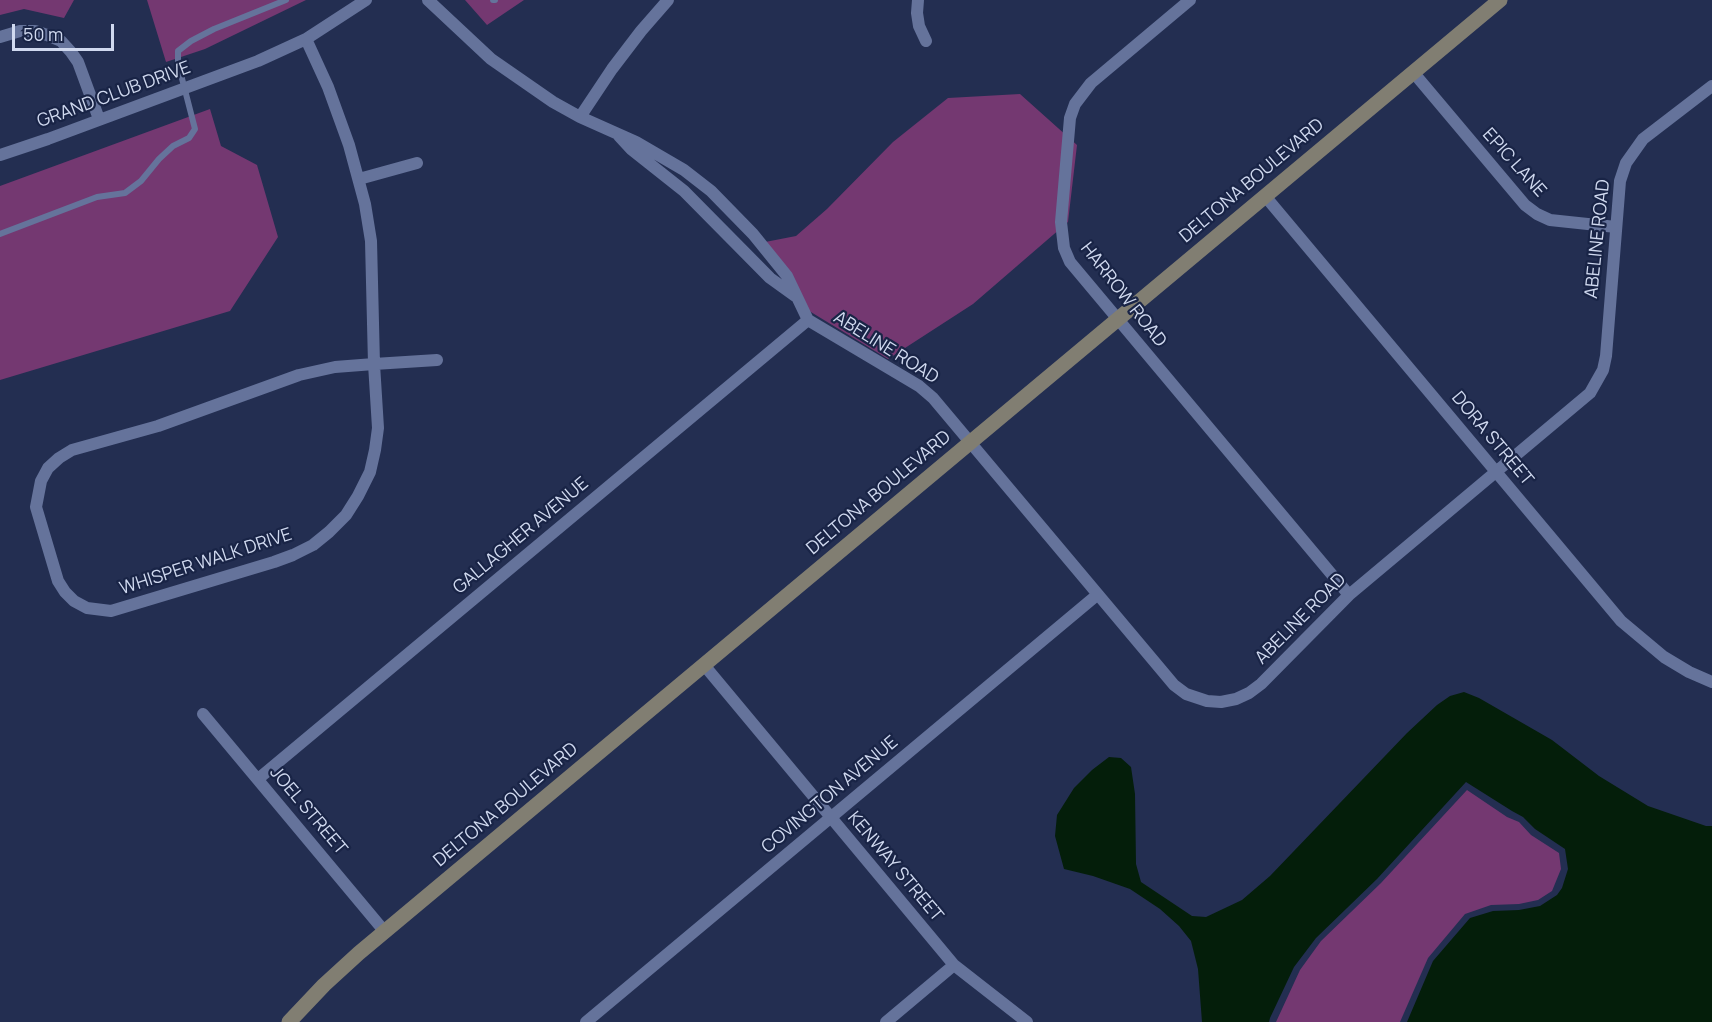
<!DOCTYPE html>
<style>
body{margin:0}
#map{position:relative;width:1712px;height:1022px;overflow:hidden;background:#232e51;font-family:Manrope,sans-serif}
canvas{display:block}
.scale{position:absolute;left:12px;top:24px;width:102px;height:27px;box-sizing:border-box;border:3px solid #d0d9ef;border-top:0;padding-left:8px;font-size:18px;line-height:21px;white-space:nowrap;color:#d0d9ef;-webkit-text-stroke:4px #192446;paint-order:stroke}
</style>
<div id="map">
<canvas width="1712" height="1022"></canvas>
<div class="scale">50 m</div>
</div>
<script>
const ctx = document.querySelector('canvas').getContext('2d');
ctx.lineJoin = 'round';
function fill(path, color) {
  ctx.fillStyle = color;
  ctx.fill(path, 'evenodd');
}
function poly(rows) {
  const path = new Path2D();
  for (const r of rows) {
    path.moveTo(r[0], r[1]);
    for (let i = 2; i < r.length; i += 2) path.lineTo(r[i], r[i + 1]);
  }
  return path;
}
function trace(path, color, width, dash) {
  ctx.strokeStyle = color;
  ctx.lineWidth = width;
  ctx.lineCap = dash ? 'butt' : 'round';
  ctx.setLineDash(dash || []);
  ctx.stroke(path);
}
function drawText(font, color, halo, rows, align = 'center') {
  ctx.font = font + ' Manrope,sans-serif';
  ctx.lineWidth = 4.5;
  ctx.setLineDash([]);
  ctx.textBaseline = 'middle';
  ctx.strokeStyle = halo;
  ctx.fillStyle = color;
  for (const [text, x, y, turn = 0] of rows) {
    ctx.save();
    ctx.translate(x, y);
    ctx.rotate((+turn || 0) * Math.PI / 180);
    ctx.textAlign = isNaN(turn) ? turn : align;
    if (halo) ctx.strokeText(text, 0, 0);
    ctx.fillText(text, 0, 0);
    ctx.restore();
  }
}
const green = poly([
 [0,0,74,0,64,18,24,9,0,15],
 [147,0,306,0,205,49,166,62],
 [465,0,524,0,487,25],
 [1020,94,1077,145,1068,222,973,304,888,359,801,306,760,243,796,236,827,209,893,142,948,98],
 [210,109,221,146,257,165,278,237,230,311,0,380,0,186],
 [1467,790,1507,817,1519,822,1531,835,1559,853,1561,869,1552,891,1538,900,1519,904,1491,905,1465,914,1428,958,1400,1022,1276,1022,1300,970,1321,941,1381,883]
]);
const water = poly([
 [1464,692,1479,698,1552,740,1599,776,1648,806,1706,826,1712,826,1712,1022,1407,1022,1433,961,1470,918,1493,911,1519,910,1540,906,1557,895,1562,888,1568,869,1565,849,1535,829,1523,817,1512,811,1466,782,1377,879,1316,938,1294,967,1270,1018,1269,1022,1202,1022,1198,969,1191,941,1179,926,1160,909,1130,889,1093,876,1064,869,1055,836,1057,815,1074,788,1092,770,1109,757,1121,758,1131,767,1135,794,1136,864,1141,882,1192,916,1206,917,1242,900,1270,876,1407,733,1437,705,1450,696]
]);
const service = poly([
 [493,0,495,0],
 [0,234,97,197,125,193,141,181,159,159,173,146,189,138,195,129,178,63,178,51,191,41,214,29,286,0]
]);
const minor = poly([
 [428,0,491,59,553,102,580,117,636,142,684,170,711,191,753,234,787,276,808,320,919,386,933,398,1174,685,1186,694,1207,701,1221,702,1236,699,1249,693,1261,684,1349,595,1590,393,1603,370,1606,356,1620,181,1626,163,1643,139,1712,86],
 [918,0,917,13,919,26,926,41],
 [1190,0,1091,83,1075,104,1070,118,1061,222,1064,248,1070,262,1349,595],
 [0,37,20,31,35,31,47,35,61,41,71,52,78,62,99,119],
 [306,39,328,87,349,145,365,204,371,241,374,364,437,360],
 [1413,72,1525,205,1537,214,1550,220,1616,227],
 [580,117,612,69,641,31,668,0],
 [619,136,631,149,684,191,770,278,795,296],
 [0,155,48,139,258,61,306,39,366,0],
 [359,179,417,163],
 [1265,196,1621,621,1664,657,1689,672,1712,682],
 [374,364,378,428,375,450,370,472,358,496,346,515,329,532,313,545,293,555,274,562,111,611,87,608,74,601,65,592,58,581,36,507,41,481,48,468,59,458,72,450,158,426,299,375,335,367,374,364],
 [704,665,954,965,1027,1022],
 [203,714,385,932],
 [258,779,808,320],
 [586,1022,1097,595],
 [886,1022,954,965]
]);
const secondary = poly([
 [289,1022,324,985,359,953,1500,0]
]);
const streetNames = [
 ["GRAND CLUB DRIVE",114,95,-20],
 ["EPIC LANE",1514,163,48],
 ["DELTONA BOULEVARD",1252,181,-40],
 ["ABELINE ROAD",1598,239,-84],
 ["HARROW ROAD",1123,295,52],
 ["ABELINE ROAD",886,348,32],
 ["DORA STREET",1492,439,50],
 ["DELTONA BOULEVARD",879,493,-40],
 ["GALLAGHER AVENUE",521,536,-40],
 ["WHISPER WALK DRIVE",206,562,-18],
 ["ABELINE ROAD",1301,619,-45],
 ["COVINGTON AVENUE",830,795,-40],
 ["DELTONA BOULEVARD",506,805,-40],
 ["JOEL STREET",308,811,50],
 ["KENWAY STREET",895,867,50]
];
fill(green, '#743871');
fill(water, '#041e0a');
trace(service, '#65739b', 6);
trace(minor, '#65739b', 12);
trace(secondary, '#817e72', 15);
drawText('18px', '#d0d9ef', '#192446', streetNames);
</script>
